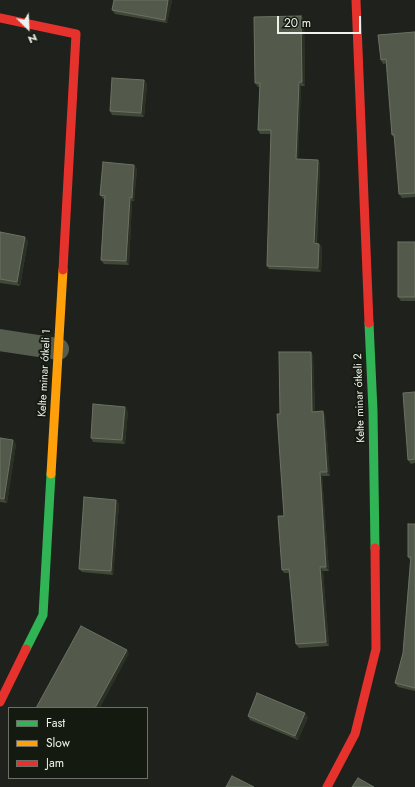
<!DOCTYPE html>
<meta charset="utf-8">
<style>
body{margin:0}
#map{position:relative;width:415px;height:787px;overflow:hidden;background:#1f221c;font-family:Jost,sans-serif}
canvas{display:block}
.legend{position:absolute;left:8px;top:707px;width:140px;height:72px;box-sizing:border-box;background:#151a11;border:1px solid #6c7069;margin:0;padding:5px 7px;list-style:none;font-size:12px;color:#eef2ec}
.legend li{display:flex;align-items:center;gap:8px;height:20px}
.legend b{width:20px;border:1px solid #6c7069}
.north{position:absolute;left:8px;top:8px;width:40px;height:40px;-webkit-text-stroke:3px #151a11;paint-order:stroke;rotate:156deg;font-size:11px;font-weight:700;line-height:16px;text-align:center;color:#eef2ec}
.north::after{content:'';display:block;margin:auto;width:14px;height:18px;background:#eef2ec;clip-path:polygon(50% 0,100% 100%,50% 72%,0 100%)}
.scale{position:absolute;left:277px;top:16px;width:84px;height:18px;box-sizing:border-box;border:2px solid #eef2ec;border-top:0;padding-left:5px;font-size:12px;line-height:14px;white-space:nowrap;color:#eef2ec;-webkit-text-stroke:3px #151a11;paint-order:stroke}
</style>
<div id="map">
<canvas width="415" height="787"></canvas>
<ul class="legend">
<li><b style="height:5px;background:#30b455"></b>Fast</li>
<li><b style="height:5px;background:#ff9f0a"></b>Slow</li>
<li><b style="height:5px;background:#e5322d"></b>Jam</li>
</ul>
<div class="north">N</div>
<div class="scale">20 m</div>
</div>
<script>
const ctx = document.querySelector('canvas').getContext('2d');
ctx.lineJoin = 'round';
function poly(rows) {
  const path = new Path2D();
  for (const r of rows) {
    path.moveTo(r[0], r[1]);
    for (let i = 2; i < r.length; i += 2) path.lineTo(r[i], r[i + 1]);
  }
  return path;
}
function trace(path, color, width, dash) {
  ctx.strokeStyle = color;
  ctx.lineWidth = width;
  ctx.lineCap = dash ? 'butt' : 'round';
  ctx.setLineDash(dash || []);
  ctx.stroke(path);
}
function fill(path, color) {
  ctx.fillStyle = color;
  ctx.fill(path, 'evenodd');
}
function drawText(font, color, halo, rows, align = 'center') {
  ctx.font = font + ' Jost,sans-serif';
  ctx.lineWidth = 4;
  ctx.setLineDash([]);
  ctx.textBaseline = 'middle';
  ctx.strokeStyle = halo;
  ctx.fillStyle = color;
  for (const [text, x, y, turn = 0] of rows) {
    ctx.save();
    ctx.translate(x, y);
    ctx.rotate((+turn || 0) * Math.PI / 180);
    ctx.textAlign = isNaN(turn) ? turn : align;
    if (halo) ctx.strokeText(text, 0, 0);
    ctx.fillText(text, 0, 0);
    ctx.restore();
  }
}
const street = poly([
 [0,340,58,349]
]);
const fast = poly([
 [369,323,373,411,375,548],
 [26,649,43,615,51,474]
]);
const slow = poly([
 [51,474,63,270]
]);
const jam = poly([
 [356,0,369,323],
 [0,18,76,34,63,270],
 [0,702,26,649],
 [327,787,355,734,376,649,375,548]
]);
const wall = poly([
 [172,0,167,23,115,14,112,10],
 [304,19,305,86,301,86,298,159,318,160,320,164,317,243,322,247,321,272,269,269,267,266,271,134,260,134,258,130,260,87,258,87,255,83],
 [415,32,415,197,402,198,399,194,395,138,392,135,387,63,383,64,381,60],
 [144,80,147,84,144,117,112,115,110,111],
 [134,165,137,169,134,201,132,201,129,265,104,264,101,260,104,199,103,199,100,195],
 [0,232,28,241,20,286,0,283],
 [415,242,415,301,401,301,398,297],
 [311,352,313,356,315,412,325,415,330,476,322,476,329,571,323,571,329,646,299,648,296,644,290,573,284,573,282,570,284,516,280,414],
 [415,392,415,463,411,464,408,460],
 [128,411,125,444,93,442,91,438],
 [0,438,16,444,7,503,0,502],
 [116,500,119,504,113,575,82,572,79,569],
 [415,524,415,691,398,687,395,683,403,653,410,560,408,557],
 [248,716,308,717,298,740,250,720]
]);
const shadedWall = poly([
 [168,0,172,0,167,23,165,20],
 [301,16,304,19,305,86,302,82],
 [144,80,147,84,144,117,141,113],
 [299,82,301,86,298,162,296,159],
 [318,160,320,164,316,247,314,243],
 [134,165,137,169,134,201,132,198],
 [130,197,132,201,129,265,126,261],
 [25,237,28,241,20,286,17,282],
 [319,244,322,247,321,272,318,268],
 [311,352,313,356,315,416,312,412],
 [125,407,128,411,125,444,122,440],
 [323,411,325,415,330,476,327,472],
 [13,440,16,444,7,503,4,499],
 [320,472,322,476,329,571,326,567],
 [116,500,119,504,113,575,111,571],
 [320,567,323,571,329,646,326,642],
 [127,650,129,654,100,708,95,708],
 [305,713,308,717,298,740,295,736]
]);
const building = poly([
 [114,0,168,0,165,20,112,10,114,0],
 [301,16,302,82,299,82,296,159,318,160,314,243,319,244,318,268,267,266,271,130,258,130,260,83,255,83,254,17,301,16],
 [415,32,415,193,399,194,394,134,392,135,386,59,381,60,378,35,415,32],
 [112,78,144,80,141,113,110,111,112,78],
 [103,162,134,165,132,198,130,197,126,261,101,260,105,196,100,195,103,162],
 [0,232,25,237,17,282,0,279,0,232],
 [398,242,415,242,415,297,398,297,398,242],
 [279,352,311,352,312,412,323,411,327,472,320,472,326,567,320,567,326,642,296,644,289,569,282,570,278,516,284,516,277,414,280,414,279,352],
 [415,392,415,459,408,460,403,393,415,392],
 [93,404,125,407,122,440,91,438,93,404],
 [0,438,13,440,4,499,0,498,0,438],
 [84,497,116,500,111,571,79,569,84,497],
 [408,524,415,524,415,688,395,683,403,653,411,557,408,557,408,524],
 [81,626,127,650,95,708,36,708,81,626],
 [257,693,305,713,295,736,248,716,257,693],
 [232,776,254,787,226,787,232,776],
 [358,778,374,787,352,787,358,778]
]);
const streetNames = [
 ["Kelte minar ótkeli 1",45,373,-87],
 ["Kelte minar ótkeli 2",360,398,-92]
];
trace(street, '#555e4e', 22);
trace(fast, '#30b455', 9);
trace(slow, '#ff9f0a', 9);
trace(jam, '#e5322d', 9);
fill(wall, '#404838');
fill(shadedWall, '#2b3124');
fill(building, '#535a4b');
trace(building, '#6b7264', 1);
drawText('11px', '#eef2ec', '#151a11', streetNames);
</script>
